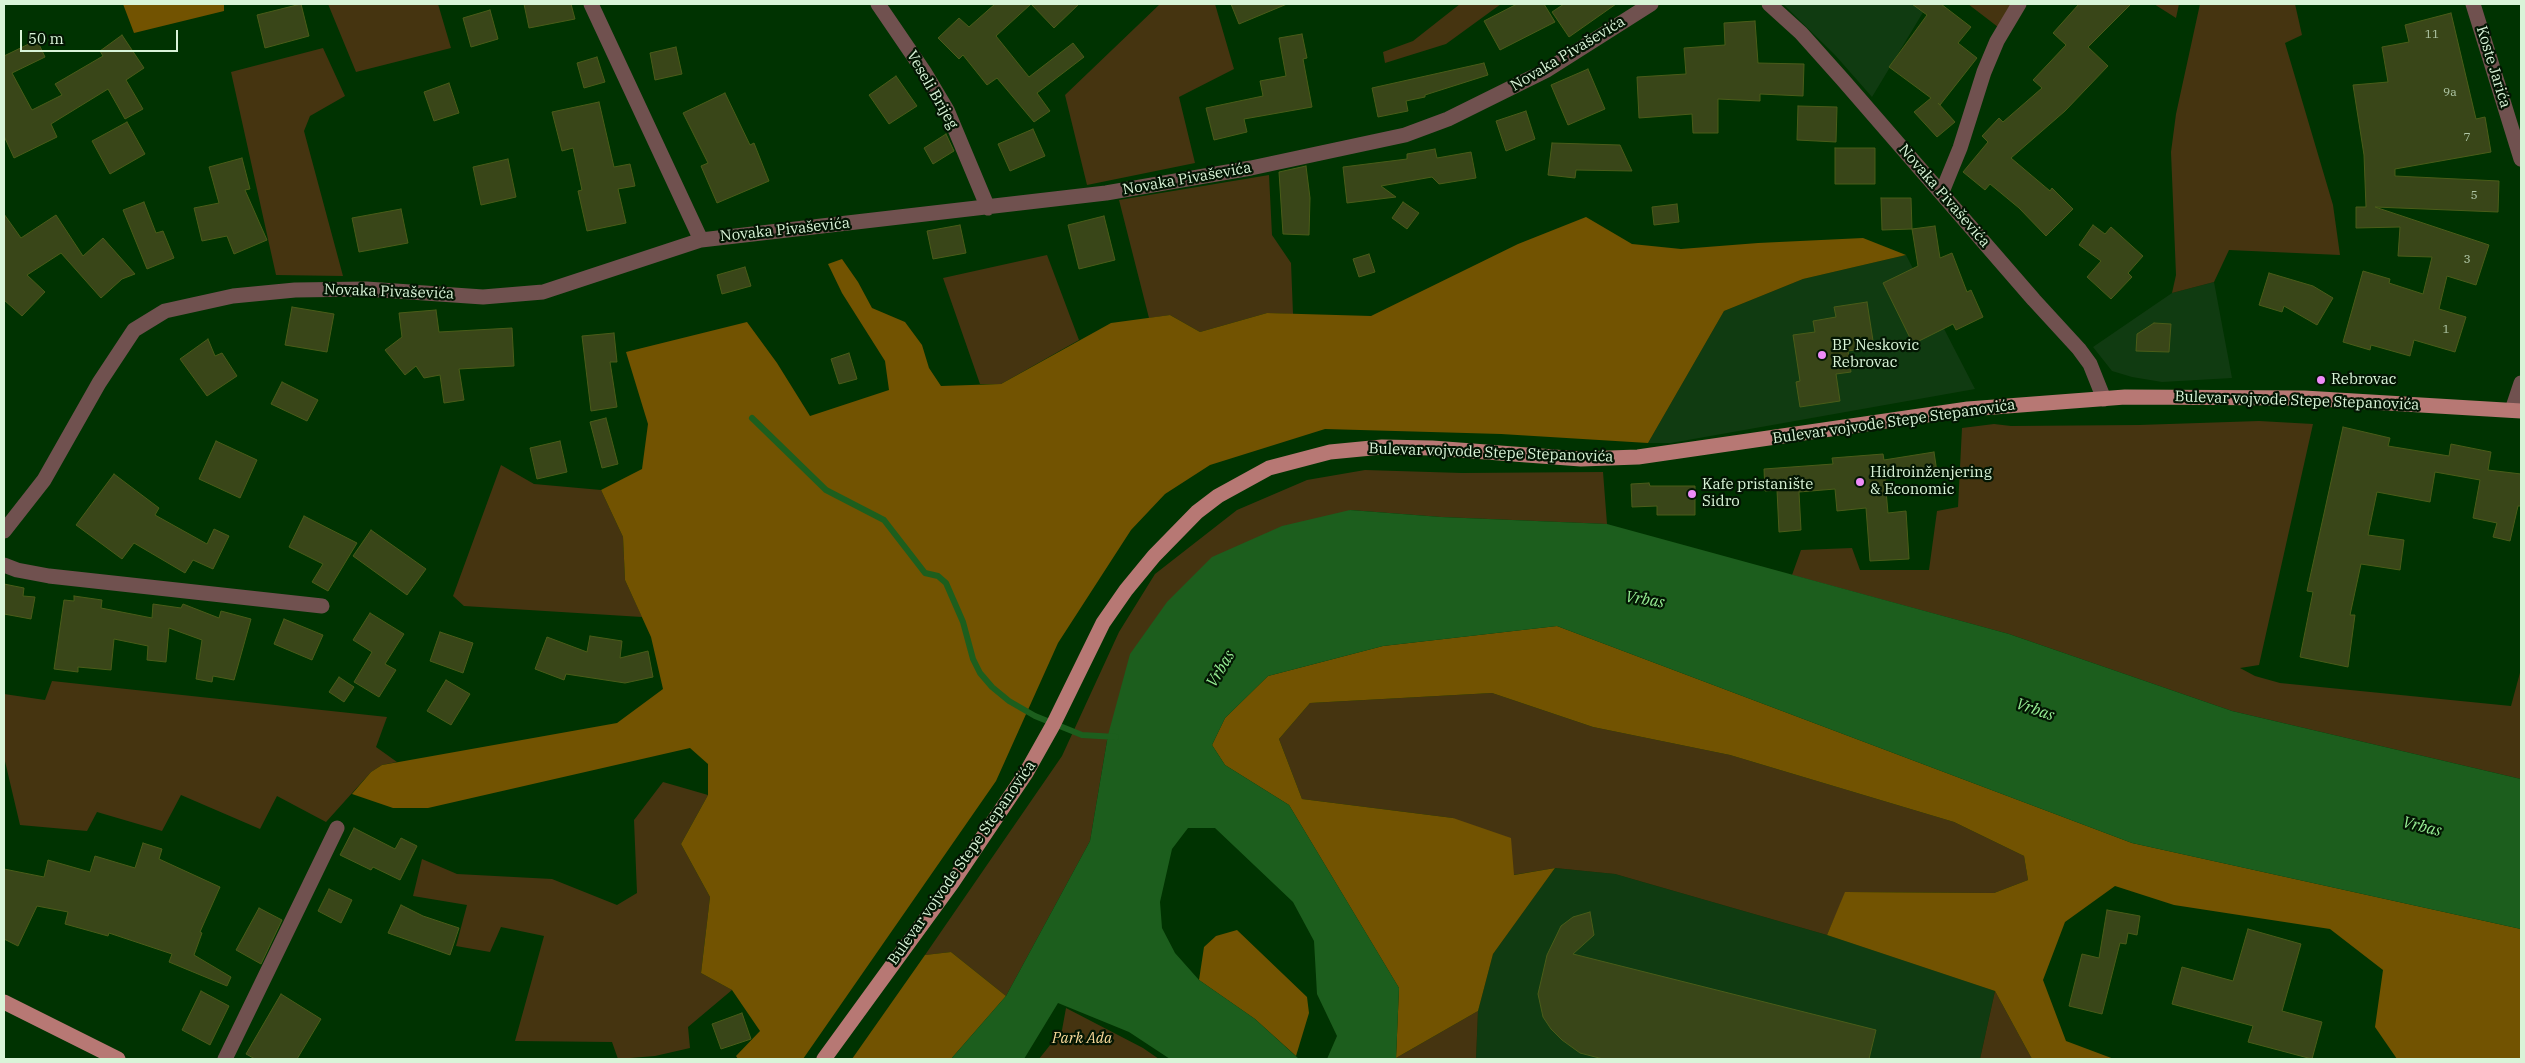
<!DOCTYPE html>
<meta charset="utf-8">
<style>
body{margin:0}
#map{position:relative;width:2525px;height:1063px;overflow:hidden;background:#003301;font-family:"IBM Plex Serif",serif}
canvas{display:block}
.frame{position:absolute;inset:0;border:5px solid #d9f4d8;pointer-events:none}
.scale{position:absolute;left:20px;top:30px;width:158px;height:22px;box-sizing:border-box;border:2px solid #d9f4d8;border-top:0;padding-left:6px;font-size:15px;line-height:18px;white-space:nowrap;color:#d9f4d8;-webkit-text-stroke:4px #031603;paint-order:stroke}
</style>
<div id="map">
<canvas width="2525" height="1063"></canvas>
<div class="frame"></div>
<div class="scale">50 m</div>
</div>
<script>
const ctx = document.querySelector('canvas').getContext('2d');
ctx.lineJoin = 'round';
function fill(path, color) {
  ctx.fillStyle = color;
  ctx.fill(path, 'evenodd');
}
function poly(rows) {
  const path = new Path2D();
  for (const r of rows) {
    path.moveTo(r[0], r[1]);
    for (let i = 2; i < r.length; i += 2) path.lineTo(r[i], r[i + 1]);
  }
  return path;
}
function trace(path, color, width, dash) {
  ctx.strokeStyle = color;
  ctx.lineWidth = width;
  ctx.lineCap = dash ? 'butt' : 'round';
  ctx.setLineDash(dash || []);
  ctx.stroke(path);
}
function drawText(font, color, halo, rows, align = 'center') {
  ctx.font = font + ' "IBM Plex Serif",serif';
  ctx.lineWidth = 4.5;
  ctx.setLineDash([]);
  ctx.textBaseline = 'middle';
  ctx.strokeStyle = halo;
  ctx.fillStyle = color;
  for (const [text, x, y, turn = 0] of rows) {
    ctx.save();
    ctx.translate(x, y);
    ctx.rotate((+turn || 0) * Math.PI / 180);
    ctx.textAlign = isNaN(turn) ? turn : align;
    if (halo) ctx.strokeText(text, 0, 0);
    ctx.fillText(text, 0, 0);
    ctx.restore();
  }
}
const built = poly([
 [1783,4,1928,4,1872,97,1835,55],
 [1906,255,1975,389,1671,443,1648,443,1724,311,1803,279],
 [2214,282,2232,378,2162,382,2132,377,2112,371,2093,347,2172,293],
 [1555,868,1615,874,1827,935,1995,991,1980,1059,1476,1059,1478,1011,1493,954]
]);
const green = poly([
 [328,4,438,4,451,48,356,72],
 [1160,4,1215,4,1234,69,1179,97,1195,163,1087,185,1065,95],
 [1460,4,1501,4,1446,44,1385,63,1383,52,1413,41],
 [1968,4,2012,4,1998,27],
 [2154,4,2179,4,2176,18],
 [2200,4,2295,4,2302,35,2285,43,2333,205,2340,255,2229,250,2214,282,2172,293,2176,275,2171,152,2176,114],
 [323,48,345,96,310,116,304,131,343,276,276,275,231,72],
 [1269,175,1272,235,1291,263,1293,314,1267,313,1200,332,1170,315,1149,318,1119,200],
 [1047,255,1079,340,1001,384,980,384,943,278],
 [2259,421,2313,424,2259,665,2240,668,2255,676,2280,683,2511,706,2521,669,2521,779,2232,711,2009,634,1792,575,1801,550,1852,548,1860,570,1929,570,1937,511,1958,507,1962,428,1994,424,2011,426,2139,425],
 [501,465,534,484,601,490,623,537,625,580,642,617,464,606,453,596],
 [1365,470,1462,473,1603,472,1607,524,1441,517,1350,510,1108,735,1090,841,1006,996,951,952,925,955,1062,756,1119,632,1155,574,1237,510,1307,480],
 [52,681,387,717,376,747,397,762,382,765,371,772,326,822,277,796,260,829,181,795,162,831,97,812,87,831,20,825,4,757,4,694,45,700],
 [1492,693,1593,727,1730,755,1954,822,2024,856,2028,880,1994,893,1846,892,1827,935,1615,874,1555,868,1513,875,1453,818,1302,799,1279,739,1310,703],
 [663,782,708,795,681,844,710,897,701,973,732,990,688,1027,690,1048,655,1056,618,1059,612,1042,515,1041,544,936,501,927,490,952,456,946,467,905,413,896,422,859,457,874,552,879,617,905,637,893,634,820],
 [1995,991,2032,1059,1980,1059],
 [1066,1008,1143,1048,1159,1059,1039,1059,1062,1030],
 [1478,1011,1476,1059,1396,1059,1396,1058]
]);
const forest = poly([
 [123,4,224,4,224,11,134,33],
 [1586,217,1632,244,1681,249,1758,243,1863,238,1906,255,1803,279,1724,311,1648,443,1501,434,1325,429,1210,465,1165,494,1131,530,1058,643,996,781,803,1059,738,1059,736,1056,760,1031,732,990,701,973,710,897,681,844,708,795,708,764,690,748,428,808,393,808,352,794,371,772,382,765,617,723,663,689,651,637,625,580,623,537,601,490,642,469,648,424,626,352,747,322,777,363,810,416,889,390,885,361,842,293,828,264,842,259,858,282,872,308,905,322,922,345,929,368,941,386,1001,384,1111,323,1170,315,1200,332,1267,313,1371,316,1518,244],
 [1557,626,2132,843,2521,929,2521,1059,2397,1059,2375,1027,2383,970,2330,929,2174,905,2115,886,2065,922,2043,980,2066,1041,2114,1059,2032,1059,1995,991,1827,935,1845,892,1994,893,2028,880,2024,856,1954,822,1730,755,1593,727,1492,693,1310,703,1279,739,1302,799,1453,818,1511,838,1514,875,1555,868,1493,954,1478,1011,1396,1058,1399,988,1289,805,1225,765,1212,745,1225,718,1268,676,1383,646],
 [1237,930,1307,997,1309,1013,1296,1056,1255,1019,1199,980,1204,947,1216,936],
 [951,952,1006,996,951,1059,852,1059,925,955]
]);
const water = poly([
 [1350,510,1441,517,1607,524,2009,634,2232,711,2521,779,2521,929,2132,843,1557,626,1383,646,1268,676,1225,718,1212,745,1225,765,1289,805,1399,988,1396,1059,1327,1059,1337,1036,1317,994,1314,941,1293,902,1215,828,1188,828,1172,849,1160,902,1162,928,1175,953,1199,980,1255,1019,1299,1059,1170,1059,1129,1032,1058,1003,1024,1059,951,1059,1006,996,1090,841,1108,735,1130,654,1167,602,1212,557,1282,526]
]);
const stream = poly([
 [752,418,826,490,884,520,925,573,938,576,946,583,963,622,973,659,980,673,992,687,1009,701,1035,716,1082,735,1116,737]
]);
const building = poly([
 [301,4,309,36,265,48,257,15,301,4],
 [524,4,571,4,575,19,529,28,524,4],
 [995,4,1031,4,996,36,1029,77,1073,43,1084,57,1037,93,1050,111,1034,122,997,78,987,85,963,55,959,59,938,38,959,18,969,27,995,4],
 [1031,4,1079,4,1054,28,1031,4],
 [1231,4,1287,4,1239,24,1231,4],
 [1517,4,1544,4,1555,22,1500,50,1484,21,1517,4],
 [1564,4,1616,4,1569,37,1552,12,1564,4],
 [1912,4,1941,4,1971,27,1958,43,1977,58,1940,105,1938,103,1955,122,1937,137,1914,112,1931,98,1889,67,1927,15,1912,4],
 [2079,4,2131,4,2088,47,2108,66,2065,111,2011,158,2050,191,2052,188,2073,209,2046,236,2019,208,1990,184,1985,190,1963,172,1988,142,1982,136,1999,118,2003,122,2042,88,2033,80,2066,45,2053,33,2079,4],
 [490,10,498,39,471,47,463,18,490,10],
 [2451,13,2476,119,2485,117,2491,152,2395,169,2395,176,2499,181,2498,212,2375,207,2489,245,2476,285,2447,276,2439,309,2466,317,2455,352,2414,340,2410,356,2371,345,2370,350,2343,342,2363,271,2390,279,2389,283,2423,294,2432,257,2398,256,2400,227,2356,228,2356,207,2366,207,2364,155,2353,85,2388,82,2382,47,2409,42,2405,25,2451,13],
 [1755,21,1758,63,1804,64,1803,96,1760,94,1760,101,1718,99,1718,133,1693,133,1692,114,1639,118,1637,77,1686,74,1684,48,1725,45,1724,23,1755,21],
 [1302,34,1307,58,1303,59,1312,107,1244,119,1247,132,1214,140,1206,108,1263,96,1260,81,1286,76,1279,38,1302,34],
 [122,35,144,68,126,80,143,109,125,119,108,89,51,124,57,137,14,158,4,136,4,56,37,40,45,57,12,73,32,110,62,95,55,84,103,56,100,51,122,35],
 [676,47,682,74,655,80,650,53,676,47],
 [597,57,605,82,584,88,577,63,597,57],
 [1484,63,1488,75,1425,95,1425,97,1406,101,1408,111,1378,117,1372,88,1484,63],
 [1588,69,1605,109,1568,125,1551,85,1588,69],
 [896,76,917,106,889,124,869,95,896,76],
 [449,83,459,113,434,121,424,92,449,83],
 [725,93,750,145,754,143,769,181,717,203,701,166,708,163,683,113,725,93],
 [599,102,614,167,630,164,635,186,618,189,626,223,587,231,578,191,582,190,573,148,562,151,552,112,599,102],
 [1798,106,1837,107,1836,142,1797,140,1798,106],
 [1526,111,1535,139,1506,151,1496,121,1526,111],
 [127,122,145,154,110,174,92,141,127,122],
 [1033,129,1045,156,1010,171,998,144,1033,129],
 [946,134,954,151,933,164,924,148,946,134],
 [1552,143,1620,145,1632,171,1576,170,1575,178,1548,175,1552,143],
 [1835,148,1875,148,1875,184,1835,184,1835,148],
 [1435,149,1437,158,1471,152,1476,178,1439,184,1432,177,1381,186,1396,197,1347,203,1343,167,1407,159,1407,154,1435,149],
 [242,158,250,189,245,190,267,240,234,254,227,236,202,241,194,208,219,203,209,167,242,158],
 [508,159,516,197,481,205,473,167,508,159],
 [1306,166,1310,198,1309,235,1283,234,1279,172,1306,166],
 [1881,198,1911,198,1912,229,1882,230,1881,198],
 [144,202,156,233,163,231,174,258,147,269,123,210,144,202],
 [1403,202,1419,213,1407,229,1392,218,1403,202],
 [1677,204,1679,222,1654,225,1652,207,1677,204],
 [401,209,408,243,359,252,352,218,401,209],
 [4,214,21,238,56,215,83,256,103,238,135,274,122,279,101,298,61,253,27,275,45,292,22,316,4,300,4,214],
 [1104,216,1115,260,1079,269,1068,225,1104,216],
 [960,225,966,253,933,259,927,231,960,225],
 [2093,225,2105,234,2111,227,2143,256,2128,273,2132,277,2111,299,2087,277,2101,261,2079,245,2093,225],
 [1935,226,1940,258,1952,253,1967,292,1971,290,1983,317,1956,330,1953,324,1913,344,1883,283,1918,266,1912,229,1935,226],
 [1369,254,1375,272,1359,277,1353,259,1369,254],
 [745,267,751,286,722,294,717,275,745,267],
 [2269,273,2313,286,2333,298,2317,325,2284,306,2282,312,2259,305,2269,273],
 [1867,302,1874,347,1848,351,1851,372,1836,374,1840,401,1800,407,1796,382,1800,381,1793,335,1815,332,1813,321,1836,317,1834,307,1867,302],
 [292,307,334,314,327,352,285,345,292,307],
 [436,310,439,332,512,328,514,366,459,369,464,400,444,403,440,375,424,378,416,366,405,375,385,350,402,337,399,313,436,310],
 [2154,323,2171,324,2169,352,2136,351,2137,334,2154,323],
 [614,333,617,362,610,362,617,407,591,411,582,336,614,333],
 [208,339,215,356,222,353,237,376,207,396,180,359,208,339],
 [849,353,857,379,839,384,831,359,849,353],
 [282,382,318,400,307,421,271,404,282,382],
 [606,418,618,464,602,468,590,422,606,418],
 [2343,427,2390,438,2388,446,2449,456,2451,444,2491,452,2488,470,2521,474,2521,506,2518,506,2510,541,2493,537,2497,523,2473,518,2480,480,2435,472,2430,502,2377,492,2368,535,2404,540,2400,570,2361,564,2350,615,2355,615,2348,667,2300,657,2313,592,2307,591,2343,427],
 [216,441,257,460,240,498,199,479,216,441],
 [560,441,567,472,537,479,530,448,560,441],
 [1934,452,1937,472,1885,479,1888,513,1906,511,1909,559,1870,561,1866,508,1837,511,1835,489,1799,492,1801,530,1779,532,1777,490,1765,491,1764,469,1833,464,1832,458,1883,454,1884,460,1934,452],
 [114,474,159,508,155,515,207,544,214,529,229,536,213,569,193,560,185,573,134,543,122,559,76,525,114,474],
 [1649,483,1650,486,1695,486,1695,515,1657,515,1657,506,1632,507,1631,484,1649,483],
 [304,516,357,543,328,591,312,582,323,564,289,547,304,516],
 [371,530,426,569,407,595,353,556,371,530],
 [4,584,24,588,23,596,35,597,31,619,4,614,4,584],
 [74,596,102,600,101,608,152,618,153,604,181,608,183,604,219,618,221,611,251,619,234,680,213,676,212,682,196,679,202,640,169,628,166,662,147,660,148,646,114,639,111,670,78,667,78,672,54,669,64,600,74,601,74,596],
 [370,613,404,634,385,664,396,670,379,697,354,682,372,652,353,640,370,613],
 [284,619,323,635,312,660,274,644,284,619],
 [440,632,473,643,463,673,430,661,440,632],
 [590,636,622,641,620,658,648,651,653,677,625,683,566,674,564,680,535,669,547,637,587,652,590,636],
 [339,677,354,687,344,702,329,692,339,677],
 [446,680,470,694,451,725,427,711,446,680],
 [354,828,395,849,401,838,417,846,400,880,373,867,371,870,340,855,354,828],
 [143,843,162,849,159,859,220,887,200,932,202,933,194,955,231,977,227,986,169,962,172,954,109,933,108,936,65,924,68,912,37,906,18,946,4,939,4,869,44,877,48,860,90,872,95,856,135,868,143,843],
 [329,889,352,900,341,923,318,911,329,889],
 [401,905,423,916,459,928,450,955,388,933,401,905],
 [259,908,282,920,261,964,236,950,259,908],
 [2107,910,2140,916,2137,935,2128,933,2126,944,2120,943,2102,1014,2069,1006,2082,954,2099,958,2107,910],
 [1590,912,1594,935,1573,954,1876,1030,1869,1059,1603,1059,1580,1053,1562,1040,1551,1029,1543,1017,1538,994,1547,955,1561,926,1573,917,1590,912],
 [2248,929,2301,944,2282,1011,2322,1022,2312,1059,2248,1042,2253,1026,2172,1004,2182,967,2233,981,2248,929],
 [201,991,229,1006,210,1045,182,1030,201,991],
 [281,994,321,1019,297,1059,255,1059,246,1054,281,994],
 [742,1013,751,1039,721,1049,712,1024,742,1013]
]);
const minor = poly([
 [591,4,701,240],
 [878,4,925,73,947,110,988,208],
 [1769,4,1801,33,1843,80,2034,300,2079,349,2090,364,2104,399],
 [2473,4,2521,159],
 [1942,192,1960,148,1984,72,1997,41,2019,4],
 [4,531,44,480,99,383,134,330,165,311,233,296,295,290,366,289,483,297,543,292,701,240,1106,193,1251,168,1405,135,1448,119,1547,70,1651,4],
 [4,565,17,570,49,576,322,606],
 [225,1059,337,828]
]);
const tertiary = poly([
 [2512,410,2521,383]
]);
const primary = poly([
 [4,1002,118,1059],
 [824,1059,952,883,1026,773,1053,725,1103,623,1126,590,1154,556,1197,512,1218,496,1269,468,1330,452,1382,447,1432,448,1581,459,1638,457,1968,409,2125,397,2304,398,2521,411]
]);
const markers = [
 [1822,355,5,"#ee8cf8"],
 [2321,380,5,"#ee8cf8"],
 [1860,482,5,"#ee8cf8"],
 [1692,494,5,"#ee8cf8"]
];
const numberNames = [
 ["11",2432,35],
 ["9a",2450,93],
 ["7",2467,138],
 ["5",2474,196],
 ["3",2467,260],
 ["1",2446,330]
];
const streetNames = [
 ["Novaka Pivaševića",1568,54,-31],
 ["Koste Jarića",2493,67,73],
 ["Veseli Brijeg",932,90,60],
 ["Novaka Pivaševića",1187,179,-10],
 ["Novaka Pivaševića",1944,196,49],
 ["Novaka Pivaševića",785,230,-6],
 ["Novaka Pivaševića",389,292,2],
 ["Bulevar vojvode Stepe Stepanovića",2297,401,2],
 ["Bulevar vojvode Stepe Stepanovića",1894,422,-8],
 ["Bulevar vojvode Stepe Stepanovića",1491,453,2],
 ["Bulevar vojvode Stepe Stepanovića",962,863,-55]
];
const poiNames = [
 ["BP Neskovic",1832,346],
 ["Rebrovac",1832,363],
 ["Rebrovac",2331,380],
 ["Hidroinženjering",1870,473],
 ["& Economic",1870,490],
 ["Kafe pristanište",1702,485],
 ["Sidro",1702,502]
];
const parkNames = [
 ["Park Ada",1082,1039]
];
const waterNames = [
 ["Vrbas",1645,600,9],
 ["Vrbas",1221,669,-59],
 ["Vrbas",2035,710,19],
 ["Vrbas",2422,827,14]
];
fill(built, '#103b11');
fill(green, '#453410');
fill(forest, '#725301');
fill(water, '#1c5e1d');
trace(stream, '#1c5e1d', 6);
fill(building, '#394618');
trace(building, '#4a5c19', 1);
trace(minor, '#70514f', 15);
trace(tertiary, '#70514f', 15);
trace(primary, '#b77874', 15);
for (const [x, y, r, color] of markers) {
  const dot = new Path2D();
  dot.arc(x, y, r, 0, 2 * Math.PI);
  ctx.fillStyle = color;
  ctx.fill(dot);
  trace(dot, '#031603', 2);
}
drawText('12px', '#b1c8a8', null, numberNames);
drawText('15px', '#d9f4d8', '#031603', streetNames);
drawText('15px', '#d9f4d8', '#031603', poiNames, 'left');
drawText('italic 15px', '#fcdb9b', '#031603', parkNames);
drawText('italic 16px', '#97ee94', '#031603', waterNames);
</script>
